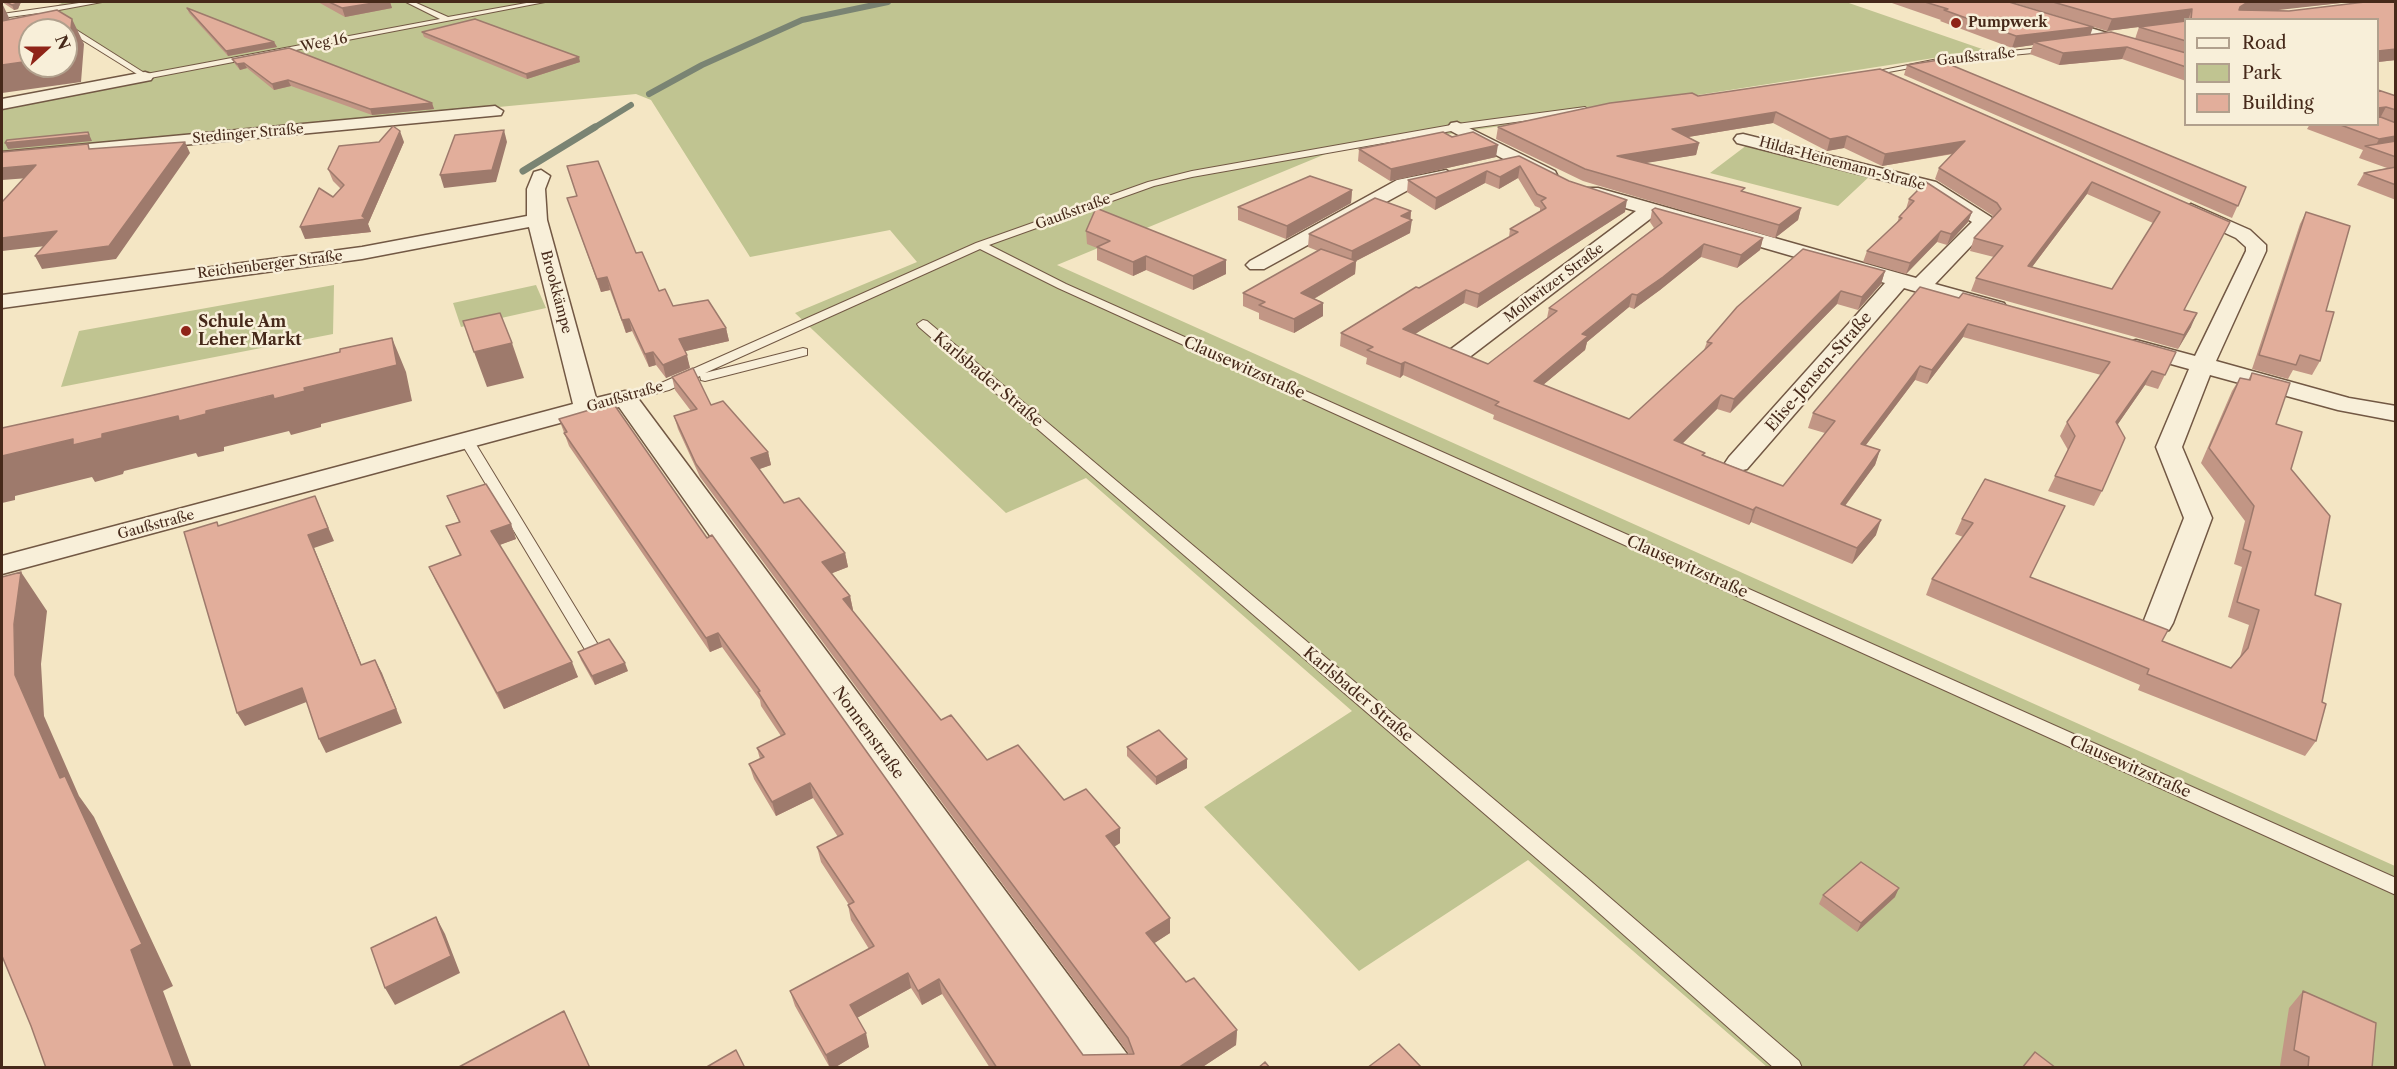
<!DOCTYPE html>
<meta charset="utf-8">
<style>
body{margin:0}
#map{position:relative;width:2397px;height:1069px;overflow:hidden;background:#f4e6c4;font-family:"Libre Caslon Text",serif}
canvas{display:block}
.frame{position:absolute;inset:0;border:3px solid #46291a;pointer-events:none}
.legend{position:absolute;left:2184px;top:18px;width:195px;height:108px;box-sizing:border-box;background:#f8efd9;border:2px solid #b1a08d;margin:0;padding:8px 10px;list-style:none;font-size:18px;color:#46291a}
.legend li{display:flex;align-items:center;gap:12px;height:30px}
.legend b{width:30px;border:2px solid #b1a08d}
.north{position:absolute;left:18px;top:18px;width:60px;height:60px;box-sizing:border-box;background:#f8efd9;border:2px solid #b1a08d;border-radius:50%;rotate:69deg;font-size:16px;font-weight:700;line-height:24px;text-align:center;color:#46291a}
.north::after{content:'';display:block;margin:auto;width:21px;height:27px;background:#8f2418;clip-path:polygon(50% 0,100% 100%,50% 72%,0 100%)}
</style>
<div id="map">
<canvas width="2397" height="1069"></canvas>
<div class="frame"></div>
<ul class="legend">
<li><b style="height:8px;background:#f8efd9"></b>Road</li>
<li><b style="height:16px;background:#c0c491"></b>Park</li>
<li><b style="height:16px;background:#e2ae9b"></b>Building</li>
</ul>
<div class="north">N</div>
</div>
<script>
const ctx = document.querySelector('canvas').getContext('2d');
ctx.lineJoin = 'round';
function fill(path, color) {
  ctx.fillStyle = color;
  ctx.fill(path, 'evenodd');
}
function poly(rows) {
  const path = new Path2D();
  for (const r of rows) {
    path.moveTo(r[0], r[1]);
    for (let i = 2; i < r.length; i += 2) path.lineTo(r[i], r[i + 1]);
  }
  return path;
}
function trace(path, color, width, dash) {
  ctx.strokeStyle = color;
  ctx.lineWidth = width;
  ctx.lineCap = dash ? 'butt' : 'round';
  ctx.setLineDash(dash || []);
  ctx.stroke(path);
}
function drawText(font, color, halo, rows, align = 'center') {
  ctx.font = font + ' "Libre Caslon Text",serif';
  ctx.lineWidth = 5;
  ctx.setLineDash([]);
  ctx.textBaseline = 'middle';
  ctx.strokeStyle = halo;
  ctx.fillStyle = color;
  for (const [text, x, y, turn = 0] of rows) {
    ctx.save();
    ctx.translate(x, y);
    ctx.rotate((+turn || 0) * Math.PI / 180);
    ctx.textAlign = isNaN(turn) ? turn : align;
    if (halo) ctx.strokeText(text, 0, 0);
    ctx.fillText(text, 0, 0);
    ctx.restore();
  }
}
const green = poly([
 [60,2,1846,2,1985,50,1328,153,1057,265,2395,866,2395,1067,1767,1067,1528,860,1359,971,1204,807,1352,711,1086,478,1006,513,795,313,917,262,890,230,750,257,651,100,636,94,2,154,2,107,153,78,47,11,62,3],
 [1747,145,1871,175,1838,206,1710,173],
 [334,285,333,334,61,387,79,331],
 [536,285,546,308,461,327,453,303]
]);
const streamFar1 = poly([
 [649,94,702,65,802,20,888,2],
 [592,129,631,105]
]);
const stream = poly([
 [523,171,595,127]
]);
const lane = poly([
 [86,2,102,2,48,12,146,74,440,19,406,2,414,2,448,17,532,2,545,2,145,79,39,13,2,18,2,14,86,2],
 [2051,47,2054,47,2054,51,1948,61,1867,76,1863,74,1948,57,2051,47],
 [1585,107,1589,110,1588,112,1457,130,1192,177,1154,186,989,245,1066,284,2396,878,2396,895,1058,288,980,249,705,373,803,348,807,349,807,355,705,381,701,380,700,376,669,390,625,402,618,398,620,395,659,384,976,243,1148,182,1192,171,1457,124,1585,107],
 [923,320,927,321,1586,877,1799,1061,1802,1068,1774,1068,1572,889,919,327,917,324,923,320],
 [467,437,474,441,600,648,598,652,586,652,584,648,460,441,467,437]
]);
const street = poly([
 [1985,2,2005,2,2186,57,2186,66,1987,5,1985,2],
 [145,72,151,74,153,77,151,80,2,109,2,99,145,72],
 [495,106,503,111,501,115,2,162,2,152,495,106],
 [1457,122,1555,171,1557,175,1555,179,1541,179,1451,131,1448,127,1451,123,1457,122],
 [1743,134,1936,182,1991,217,1994,221,1991,225,1935,284,2004,303,2007,308,2004,313,1996,315,1904,288,1747,469,1738,471,1729,469,1725,463,1729,457,1885,283,1654,216,1467,359,1451,359,1447,354,1451,349,1636,211,1584,196,1581,192,1584,188,1598,188,1916,278,1972,222,1922,190,1737,143,1734,139,1737,135,1743,134],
 [541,170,550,176,545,189,547,220,596,398,625,391,634,393,1127,1054,1133,1068,1086,1068,619,407,2,574,2,556,573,404,529,227,362,259,2,308,2,295,362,247,527,216,527,189,534,172,541,170],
 [1446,170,1455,176,1453,180,1410,189,1264,269,1250,269,1246,265,1250,261,1397,180,1446,170],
 [2191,204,2250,230,2266,245,2266,251,2216,361,2349,398,2396,406,2396,421,2338,410,2210,375,2182,447,2212,518,2173,623,2169,630,2158,633,2147,630,2143,623,2184,518,2156,447,2189,369,2128,352,2124,347,2128,342,2136,340,2195,356,2246,251,2246,247,2236,238,2184,214,2181,210,2191,204]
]);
const wall = poly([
 [2,2,21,2,18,9,14,10],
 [318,2,390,2,392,8,345,17],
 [1889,2,2009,2,2090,35,2135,39,2139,27,2186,21,2186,81,2122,59,2059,65,2030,54,2033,45,2012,48,1940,21,1941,20],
 [2011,2,2350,2,2272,10,2289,11,2365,2,2396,2,2396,60,2378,62,2378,20,2186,20,2186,21,2107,31],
 [187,8,274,42,277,47,228,56,189,13],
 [422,32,580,62,527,79,424,37],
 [232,59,432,103,434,109,372,115,291,86,274,90,247,68,240,70,235,64],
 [1907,65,2246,187,2232,218,1904,75],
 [1880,69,2230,222,2184,310,2191,327,2178,349,1971,291,1976,278,1994,257,1970,251,1974,238,1993,217,1992,215,1935,179,1939,168,1953,154,1882,166,1844,148,1827,151,1773,123,1688,137,1699,143,1696,155,1644,163,1801,208,1798,220,1775,238,1583,181,1496,139,1498,127],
 [2087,194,2153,223,2112,289,2032,267],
 [2378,90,2396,96,2396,200,2357,185,2364,173,2387,168,2359,158,2363,150,2307,129,2310,124,2378,124],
 [1452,137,1496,157,1390,181,1358,161,1359,149],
 [404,142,368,224,371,232,305,239,333,197,341,189,333,181,328,169],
 [1519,156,1625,212,1477,308,1464,303,1415,334,1488,364,1547,318,1549,308,1654,228,1650,222,1652,210,1763,238,1760,250,1737,268,1701,257,1660,290,1634,309,1629,307,1587,342,1585,350,1543,385,1629,419,1704,350,1707,342,1885,271,1881,284,1858,310,1837,304,1730,413,1717,409,1682,444,1705,453,1704,455,1783,486,1825,433,1808,428,1813,413,1959,298,2176,352,2158,389,2145,385,2117,425,2102,491,2094,506,2048,491,2068,450,2060,436,2067,422,2101,375,1963,337,1927,384,1915,380,1866,445,1880,450,1875,465,1845,506,1876,535,1852,564,1751,522,1749,525,1493,419,1494,415,1403,375,1400,378,1366,364,1367,358,1340,346,1341,333,1509,237,1510,229,1540,212,1540,208,1535,206,1518,178,1499,189,1485,183,1435,210,1407,192,1408,180],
 [1352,190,1351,203,1286,239,1238,220,1238,207],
 [567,198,636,253,659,291,673,306,726,328,729,341,685,351,690,368,666,378,656,365,649,367,632,331,626,333,610,290,601,292],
 [1909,199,1972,212,1968,222,1947,245,1937,242,1906,274,1863,262,1867,251,1897,223,1899,217,1906,209],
 [1411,211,1410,233,1356,261,1355,274,1314,299,1323,303,1323,316,1294,333,1259,319,1259,313,1243,306,1243,293,1318,251,1308,247,1309,234],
 [2306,212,2326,311,2320,361,2312,375,2293,370,2288,379,2252,369,2300,224],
 [1086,231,1226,260,1226,274,1193,290,1146,270,1133,276,1097,260,1097,248,1087,244],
 [2252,373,2276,424,2291,469,2315,595,2322,702,2316,741,2305,756,2138,690,2140,685,1926,595,1932,579,1963,537,1955,534,1962,519,1985,479,2030,577,2162,641,2231,668,2240,657,2249,625,2228,617,2242,567,2234,564,2245,521,2201,463,2232,391,2240,378,2248,380],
 [672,377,711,405,768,452,771,465,759,469,784,503,845,553,848,567,832,573,850,596,853,610,852,610,941,720,987,760,1120,828,1120,843,1114,847,1170,933,1154,943,1186,982,1237,1030,1236,1045,1201,1068,990,1068,942,994,922,1005,911,988,857,1018,869,1047,834,1068,830,1068,795,1006,790,991,869,949,851,920,848,905,849,905,821,862,817,847,838,837,813,798,776,816,754,779,749,764,760,759,757,748,781,736,761,706,760,700,722,647,710,652,569,446,559,419,707,538,1083,1055,1129,1054,700,477,678,429,674,416,691,411,675,390],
 [447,496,511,524,516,539,499,545,578,677,504,709,436,582,429,567,460,556,446,526,459,522],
 [578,652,628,671,595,685,581,660],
 [1127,747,1187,768,1156,785,1127,756],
 [1823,895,1895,897,1857,932,1819,904],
 [2303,991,2372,1068,2282,1068,2280,1066,2289,1008]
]);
const shadedWall = poly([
 [16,2,21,2,18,9,14,10,12,5],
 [380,2,390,2,392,8,345,17,342,8],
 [2248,2,2350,2,2243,14,2235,18,2240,7],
 [2,3,12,24,2,45],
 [2192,9,2188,20,2186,20,2186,21,2107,31,2112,19],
 [72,19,84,44,81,82,2,93,2,65,30,61,30,66,66,66,66,56],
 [2093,27,2089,39,2034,42,2033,45,2012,48,2016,36],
 [274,42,277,47,228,56,226,51],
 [2127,47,2122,59,2059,65,2063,53],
 [2396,49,2396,60,2378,62,2378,51],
 [579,57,580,62,527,79,526,74],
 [244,63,247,68,240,70,237,64],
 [288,80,291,86,274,90,272,84],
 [432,103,434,109,372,115,370,109],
 [2386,107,2379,120,2378,120,2378,108],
 [1776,112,1773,123,1670,140,1672,129],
 [504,130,507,142,496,182,444,188,440,175],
 [400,131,404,142,368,224,371,232,305,239,300,227,362,216],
 [88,132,92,141,8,149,5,143],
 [1847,136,1844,148,1827,151,1830,139],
 [2396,136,2396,148,2374,149,2379,139],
 [1965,141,1961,152,1882,166,1885,154],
 [185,142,190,153,116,259,42,269,35,256],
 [1699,143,1696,155,1615,168,1617,156],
 [1498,145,1496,157,1390,181,1391,169],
 [36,165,42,177,2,180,2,168],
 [1520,166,1518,178,1499,189,1500,177],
 [1487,171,1485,183,1435,210,1436,198],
 [2092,182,2087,194,2023,279,2028,266],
 [1352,190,1351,203,1286,239,1287,226],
 [1627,200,1625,212,1477,308,1479,294],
 [1801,208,1798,220,1775,238,1779,225],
 [1411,211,1410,221,1412,220,1410,233,1356,261,1355,274,1300,307,1301,293,1351,264,1352,251,1401,216],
 [1972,212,1968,222,1947,245,1951,234],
 [57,231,63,244,2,251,2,238],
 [1941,231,1937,242,1906,274,1910,263],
 [1763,238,1760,250,1737,268,1741,255],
 [1704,244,1701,257,1660,290,1634,309,1637,295],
 [1146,256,1146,270,1133,276,1133,262],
 [1226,260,1226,274,1193,290,1193,276],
 [1885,271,1881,284,1858,310,1862,297],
 [607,277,610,290,601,292,597,279],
 [1466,290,1464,303,1401,343,1403,329],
 [1841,291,1837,304,1730,413,1734,399],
 [1632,294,1629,307,1587,342,1585,350,1531,395,1534,381,1582,334],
 [1323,303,1323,316,1294,333,1294,319],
 [2197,313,2191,327,2178,349,2184,335],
 [629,319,632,331,626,333,622,320],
 [1968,324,1963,337,1927,384,1932,370],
 [726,328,729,341,682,352,679,339],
 [392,338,406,372,412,401,321,424,321,427,291,435,289,431,224,447,224,451,198,457,196,453,124,471,123,474,95,482,92,477,15,496,15,500,2,503,2,456,73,439,102,434,178,416,206,411,304,388],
 [512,343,524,378,487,387,474,352],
 [653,352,656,365,649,367,645,354],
 [687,355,690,368,666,378,663,365],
 [1405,362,1403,375,1400,378,1401,364],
 [1920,366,1915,380,1856,458,1861,444],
 [2152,371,2145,385,2109,437,2116,422],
 [1721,395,1717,409,1671,455,1674,440],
 [1880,450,1875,465,1835,519,1841,504],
 [768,452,771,465,754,471,751,458],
 [315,496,334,541,314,548,367,678,361,665,308,535],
 [1756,507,1751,522,1749,525,1753,510],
 [1881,520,1876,535,1852,564,1857,548],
 [511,524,516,539,497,546,491,531],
 [845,553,848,567,825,576,822,562],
 [21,572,47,611,41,664,44,716,79,796,94,817,173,986,163,991,192,1068,175,1068,60,778,15,675,14,624],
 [850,596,853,610,845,613,843,599],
 [718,633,722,647,710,652,706,638],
 [375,660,382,673,402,723,326,753,319,739],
 [572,662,578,677,504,709,497,693],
 [625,663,628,671,595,685,592,676],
 [302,688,309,701,245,726,237,713],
 [1187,759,1187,768,1156,785,1156,777],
 [810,783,813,798,776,816,772,802],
 [1120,828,1120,843,1107,851,1106,836],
 [1899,888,1895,897,1857,932,1861,923],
 [436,917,445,934,460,973,395,1005,385,988],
 [1170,918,1170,933,1147,948,1146,933],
 [908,973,911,988,853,1020,850,1005],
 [939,979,942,994,922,1005,918,991],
 [1237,1030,1236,1045,1201,1068,1178,1068],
 [866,1033,869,1047,834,1068,830,1068,826,1055]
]);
const building = poly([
 [6,2,16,2,15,4,12,5,6,2],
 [329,2,380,2,342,8,329,2],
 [1925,2,2009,2,2093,27,2016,36,1944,10,1948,9,1925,2],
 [2053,2,2256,2,2248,2,2240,7,2239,10,2289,11,2365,2,2396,2,2396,49,2378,51,2378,20,2191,20,2192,9,2112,19,2053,2],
 [187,8,274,42,226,51,187,8],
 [57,10,72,19,68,55,66,56,66,30,30,30,30,61,2,65,2,21,57,10],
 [475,19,579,57,526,74,422,32,475,19],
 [2186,21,2186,41,2139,27,2186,21],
 [2111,32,2186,53,2186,67,2127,47,2063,53,2034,42,2111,32],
 [289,48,432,103,370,109,288,80,272,84,244,63,237,64,232,59,289,48],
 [1939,60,2246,187,2238,206,1907,65,1939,60],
 [1880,69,2230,222,2184,310,2197,313,2184,335,1976,278,2003,246,1974,238,2001,209,1997,203,1939,168,1965,141,1885,154,1847,136,1830,139,1776,112,1672,129,1699,143,1617,156,1745,188,1741,191,1801,208,1779,225,1585,169,1498,127,1610,103,1692,93,1698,96,1880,69],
 [2092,182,2160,212,2112,289,2028,266,2092,182],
 [2378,90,2396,96,2396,110,2386,107,2378,108,2378,90],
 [2378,116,2396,123,2396,136,2379,139,2338,124,2378,124,2378,116],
 [393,126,400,131,362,216,366,219,300,227,319,188,333,197,344,185,328,169,339,146,379,142,393,126],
 [504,130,492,170,440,175,455,135,504,130],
 [88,132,89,135,5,143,7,140,88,132],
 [1443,132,1452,137,1473,132,1498,145,1391,169,1359,149,1443,132],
 [2396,141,2396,157,2365,146,2396,141],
 [185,142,109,246,35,256,57,231,2,238,2,202,36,165,2,168,2,152,88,144,89,149,185,142],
 [1519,156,1569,181,1627,200,1479,294,1466,290,1403,329,1488,364,1557,311,1549,308,1662,223,1652,210,1655,208,1763,238,1741,255,1704,244,1663,277,1637,295,1632,294,1582,334,1588,336,1534,381,1629,419,1712,343,1707,342,1737,307,1803,249,1885,271,1862,297,1841,291,1734,399,1721,395,1674,440,1705,453,1702,455,1783,486,1835,421,1813,413,1920,287,1959,298,1963,293,2176,352,2165,375,2152,371,2116,422,2125,438,2102,491,2055,476,2075,436,2067,422,2110,362,1968,324,1932,370,1920,366,1861,444,1880,450,1841,504,1881,520,1857,548,1756,507,1753,510,1495,405,1499,402,1405,362,1401,364,1367,350,1373,347,1341,333,1416,287,1419,288,1518,232,1510,229,1546,208,1541,201,1546,198,1537,194,1520,166,1500,177,1487,171,1436,198,1408,180,1519,156],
 [598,161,636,253,642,252,659,291,665,289,673,306,708,300,726,328,679,339,687,355,663,365,653,352,645,354,629,319,622,320,607,277,597,279,567,198,577,196,567,166,598,161],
 [2396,167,2396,185,2364,173,2396,167],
 [1310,176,1352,190,1287,226,1238,207,1310,176],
 [1926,182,1972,212,1951,234,1941,231,1910,263,1867,251,1902,218,1899,217,1914,201,1909,199,1926,182],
 [1375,198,1411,211,1401,216,1412,220,1352,251,1309,234,1375,198],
 [1096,208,1226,260,1193,276,1146,256,1133,262,1097,247,1110,241,1086,231,1096,208],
 [2306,212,2350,226,2326,311,2334,312,2320,361,2300,355,2296,365,2259,355,2306,212],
 [1321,249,1356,261,1301,293,1323,303,1294,319,1259,305,1265,302,1243,293,1321,249],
 [500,313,512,343,474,352,463,321,500,313],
 [392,338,397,365,304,388,305,391,274,399,273,395,206,411,206,414,179,421,178,416,102,434,102,438,73,445,73,439,2,456,2,428,145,397,340,352,340,349,392,338],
 [693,368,711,405,723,401,768,452,751,458,784,503,799,498,845,553,822,562,850,596,843,599,941,720,951,715,987,760,1018,745,1064,800,1086,789,1120,828,1106,836,1170,918,1146,933,1186,982,1194,978,1237,1030,1178,1068,997,1068,939,979,918,991,908,973,850,1005,866,1033,826,1055,790,991,874,946,848,905,854,902,817,847,843,834,810,783,772,802,749,764,764,757,757,748,785,734,758,692,760,691,718,633,706,638,564,433,567,432,559,419,613,403,707,538,712,535,1083,1055,1134,1054,1128,1038,696,464,674,416,697,409,672,377,693,368],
 [2252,373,2290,383,2276,424,2302,432,2291,469,2330,516,2315,595,2341,604,2322,702,2326,704,2316,741,2147,674,2149,669,1932,579,1973,523,1962,519,1985,479,2065,506,2030,577,2168,630,2162,641,2231,668,2248,648,2259,610,2237,602,2251,552,2243,549,2254,506,2209,448,2240,378,2250,380,2252,373],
 [486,484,511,524,491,531,572,662,497,693,429,567,461,555,446,526,460,522,447,496,486,484],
 [315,496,328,528,308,535,361,665,375,660,396,709,319,739,302,688,237,713,184,532,217,522,218,526,315,496],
 [21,572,14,624,15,675,60,778,65,776,142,944,131,950,175,1068,46,1068,31,1026,2,956,2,577,21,572],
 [609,639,625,663,592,676,578,652,609,639],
 [1159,730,1187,759,1156,777,1127,747,1159,730],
 [1861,862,1899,888,1861,923,1823,895,1861,862],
 [436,917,451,956,385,988,371,948,436,917],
 [2303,991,2376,1023,2372,1068,2308,1068,2309,1057,2294,1050,2303,991],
 [564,1011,590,1068,457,1068,564,1011],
 [1399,1044,1422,1068,1367,1068,1399,1044],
 [736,1050,745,1068,705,1068,736,1050],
 [2035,1052,2056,1068,2022,1068,2035,1052],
 [1265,1062,1270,1068,1258,1068,1265,1062]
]);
const markers = [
 [1956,23,6,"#8f2418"],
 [186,331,6,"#8f2418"]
];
const farPoinames = [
 ["Pumpwerk",1968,23]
];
const farStreetnames = [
 ["Weg 16",324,43,-11],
 ["Gaußstraße",1976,57,-6],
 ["Stedinger Straße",248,134,-5],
 ["Hilda-Heinemann-Straße",1842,164,15],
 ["Gaußstraße",1073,212,-20],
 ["Reichenberger Straße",270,265,-7],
 ["Mollwitzer Straße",1554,283,-37],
 ["Brookkämpe",556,292,75],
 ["Gaußstraße",625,397,-16],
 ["Gaußstraße",156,525,-15]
];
const poiNames = [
 ["Schule Am",198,322],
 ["Leher Markt",198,340]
];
const streetNames = [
 ["Clausewitzstraße",1244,368,24],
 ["Elise-Jensen-Straße",1819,372,-49],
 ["Karlsbader Straße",988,380,40],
 ["Clausewitzstraße",1687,567,24],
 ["Karlsbader Straße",1358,695,40],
 ["Nonnenstraße",868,733,54],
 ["Clausewitzstraße",2130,767,24]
];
fill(green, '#c0c491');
trace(streamFar1, '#7a8473', 6);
trace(stream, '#7a8473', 7);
trace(lane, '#725844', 2);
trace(street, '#725844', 3);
fill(lane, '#f8efd9');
fill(street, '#f8efd9');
fill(wall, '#c29685');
fill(shadedWall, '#9e7a6c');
fill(building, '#e2ae9b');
trace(building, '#9e7a6c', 1.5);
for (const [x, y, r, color] of markers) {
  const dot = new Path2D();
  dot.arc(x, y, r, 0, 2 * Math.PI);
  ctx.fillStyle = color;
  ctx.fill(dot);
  trace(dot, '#f8efd9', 2);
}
drawText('bold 14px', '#46291a', '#f8efd9', farPoinames, 'left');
drawText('14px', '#46291a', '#f8efd9', farStreetnames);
drawText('bold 16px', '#46291a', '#f8efd9', poiNames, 'left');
drawText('16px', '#46291a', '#f8efd9', streetNames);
</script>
